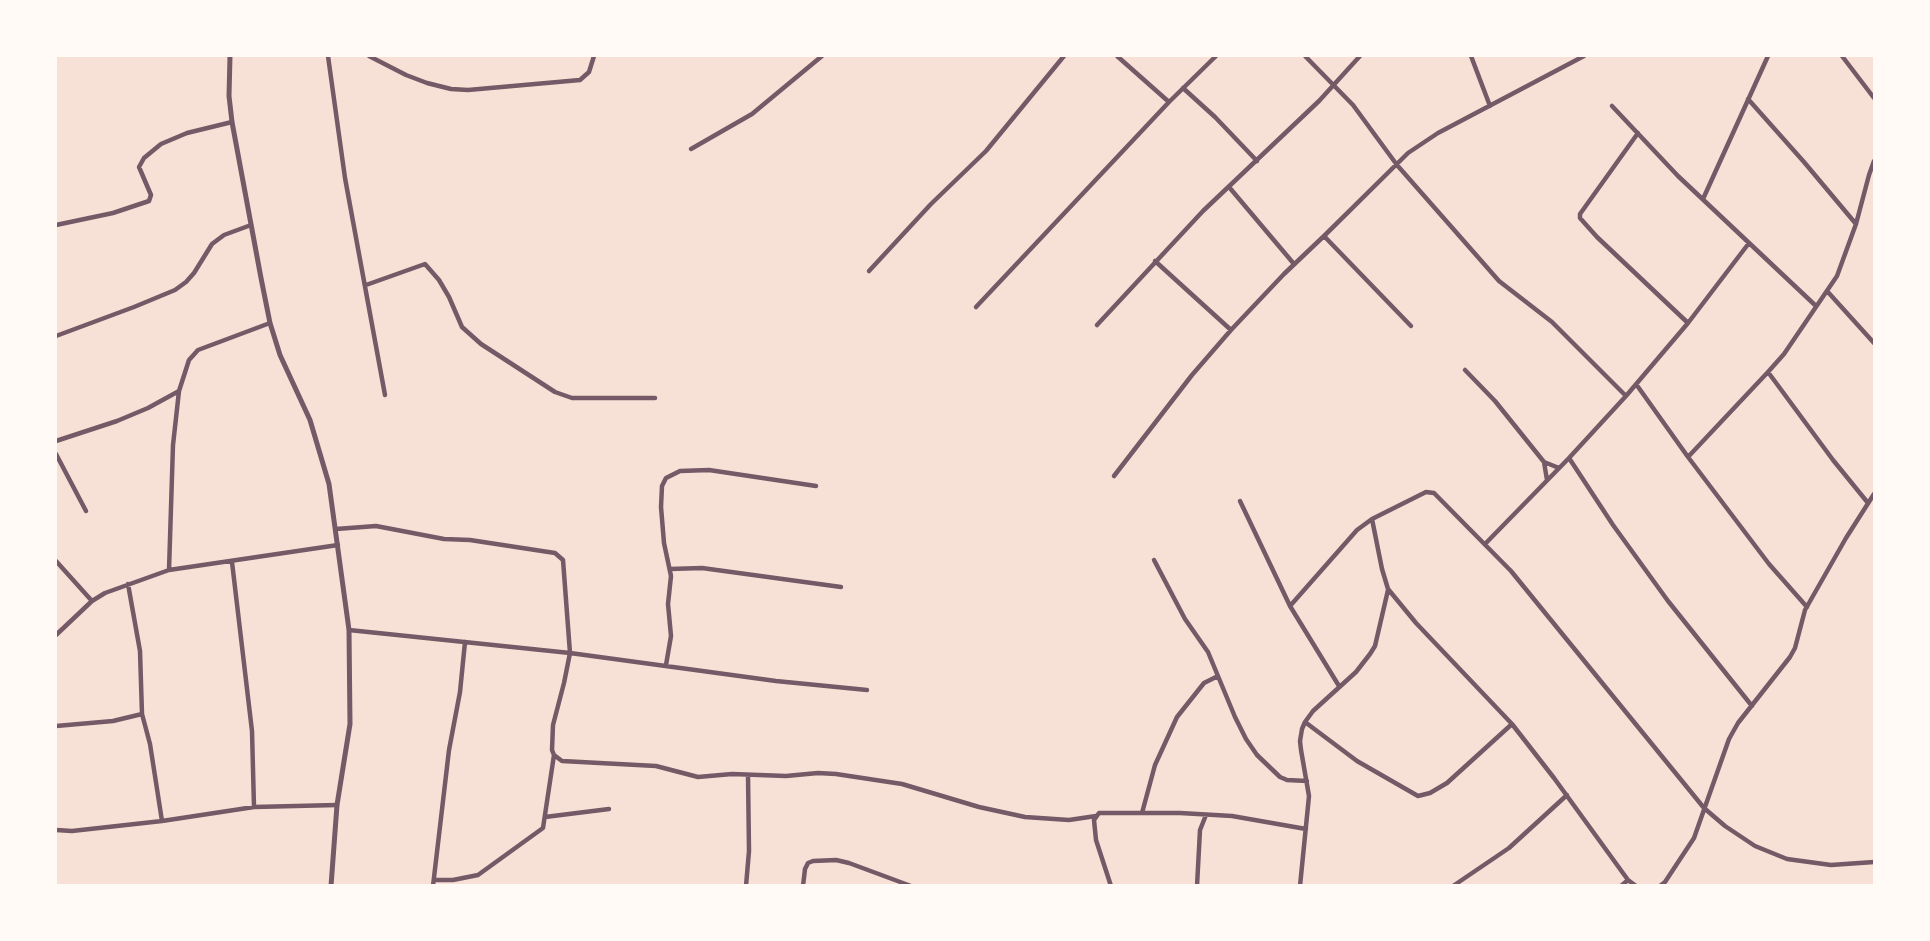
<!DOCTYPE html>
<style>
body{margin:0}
#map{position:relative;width:1930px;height:941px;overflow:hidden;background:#f7e1d7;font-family:Karla,sans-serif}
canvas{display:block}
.frame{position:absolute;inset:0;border:57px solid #fffaf5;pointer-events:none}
</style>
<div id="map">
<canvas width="1930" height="941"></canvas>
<div class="frame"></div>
</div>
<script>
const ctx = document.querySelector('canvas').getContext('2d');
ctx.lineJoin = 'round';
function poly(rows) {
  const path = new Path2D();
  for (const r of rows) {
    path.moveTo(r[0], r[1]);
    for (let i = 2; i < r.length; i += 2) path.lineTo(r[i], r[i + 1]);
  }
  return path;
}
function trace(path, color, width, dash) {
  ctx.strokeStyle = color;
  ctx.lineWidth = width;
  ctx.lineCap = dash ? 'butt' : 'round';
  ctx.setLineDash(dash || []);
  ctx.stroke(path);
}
const minor = poly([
 [328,56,345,178,385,395],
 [369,56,406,75,427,83,451,89,468,90,580,80,589,72,594,56],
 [1117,56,1169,102],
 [1305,56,1353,105,1397,165,1499,281,1552,322,1626,396],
 [1471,56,1490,106],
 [1842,56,1874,98],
 [1183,88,1215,117,1257,161],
 [1748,99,1804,162,1856,224],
 [1612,106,1678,176,1816,306],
 [1638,133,1580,214,1580,218,1597,237,1688,323],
 [691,149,752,114,822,56],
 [1229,187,1294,264],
 [1703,199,1768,56],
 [56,225,113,213,149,201,151,195,139,167,144,158,161,144,187,133,232,122],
 [1324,236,1411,326],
 [1155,261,1231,330],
 [869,271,931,204,986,151,1064,56],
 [366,285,425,264,439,280,449,297,462,327,481,344,555,392,572,398,655,398],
 [1827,291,1874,343],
 [976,307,1169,102,1216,56],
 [1097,325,1203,211,1319,101,1360,56],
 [56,336,134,307,175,290,186,282,194,273,212,244,224,235,251,225],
 [1465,370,1495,401,1544,462,1547,480],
 [1768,372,1688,457,1769,564,1807,607],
 [1636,384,1688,457],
 [56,441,117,421,148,408,179,391],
 [56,454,86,511],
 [1569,458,1613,525,1668,601,1752,706],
 [1544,462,1559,468],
 [1114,476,1192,375,1231,330,1284,274,1324,236,1408,153,1438,133,1584,56],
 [1240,501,1290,606,1339,686],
 [1868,503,1833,460,1768,372,1784,354,1837,276,1856,224,1869,175,1874,161],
 [1372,519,1382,569,1388,589,1416,623,1512,724,1554,778,1628,880,1636,886],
 [336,529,376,526,444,539,470,540,555,553,563,560,570,653,564,683,553,725,552,750,554,755,543,828,478,875,453,880,434,880],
 [1485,544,1569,458,1626,396,1688,323,1749,243],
 [1154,560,1185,619,1208,652,1235,717,1246,739,1257,755,1280,777,1287,780,1307,781],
 [56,561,92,601],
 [232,562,252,731,254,807],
 [670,569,702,568,841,587],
 [169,570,173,445,179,391,189,360,198,350,270,323],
 [128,584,140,651,142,714,150,744,162,821],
 [1290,606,1357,530,1372,519,1426,492,1434,493,1511,571,1704,808,1725,826,1755,846,1787,859,1831,865,1874,862],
 [349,630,570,653,776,681,867,690],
 [56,635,92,601,105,593,169,570,338,545],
 [666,665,671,636,668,604,671,576,664,543,661,507,662,486,666,478,680,471,709,470,816,486],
 [1305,722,1357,761,1418,796,1430,793,1447,783,1512,724],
 [56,726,113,721,142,714],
 [554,755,562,761,656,766,698,777,732,774,786,776,818,773,836,774,902,784,979,807,1025,817,1069,820,1096,816],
 [1142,813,1155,765,1177,717,1204,683,1218,676],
 [545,817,609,809],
 [56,830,72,831,162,821,254,807,337,805],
 [433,886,449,750,460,692,465,642],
 [746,886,749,851,748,775],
 [803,886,805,869,808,863,813,861,836,860,849,863,911,886],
 [1111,886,1096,840,1094,820,1099,813,1180,813,1232,816,1306,829],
 [1197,886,1200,830,1206,815],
 [1300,886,1309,796,1301,750,1300,741,1302,729,1305,722,1313,711,1356,672,1370,654,1375,646,1388,590],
 [1453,886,1509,848,1567,795],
 [1621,886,1628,880],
 [1660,886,1665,882,1694,838,1729,739,1738,723,1790,657,1795,648,1805,610,1846,538,1874,494]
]);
const tertiary = poly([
 [230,56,229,96,232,122,261,278,270,323,280,355,310,420,329,484,349,630,350,724,337,805,331,886]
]);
trace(minor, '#755966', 4.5);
trace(tertiary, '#755966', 5);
</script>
